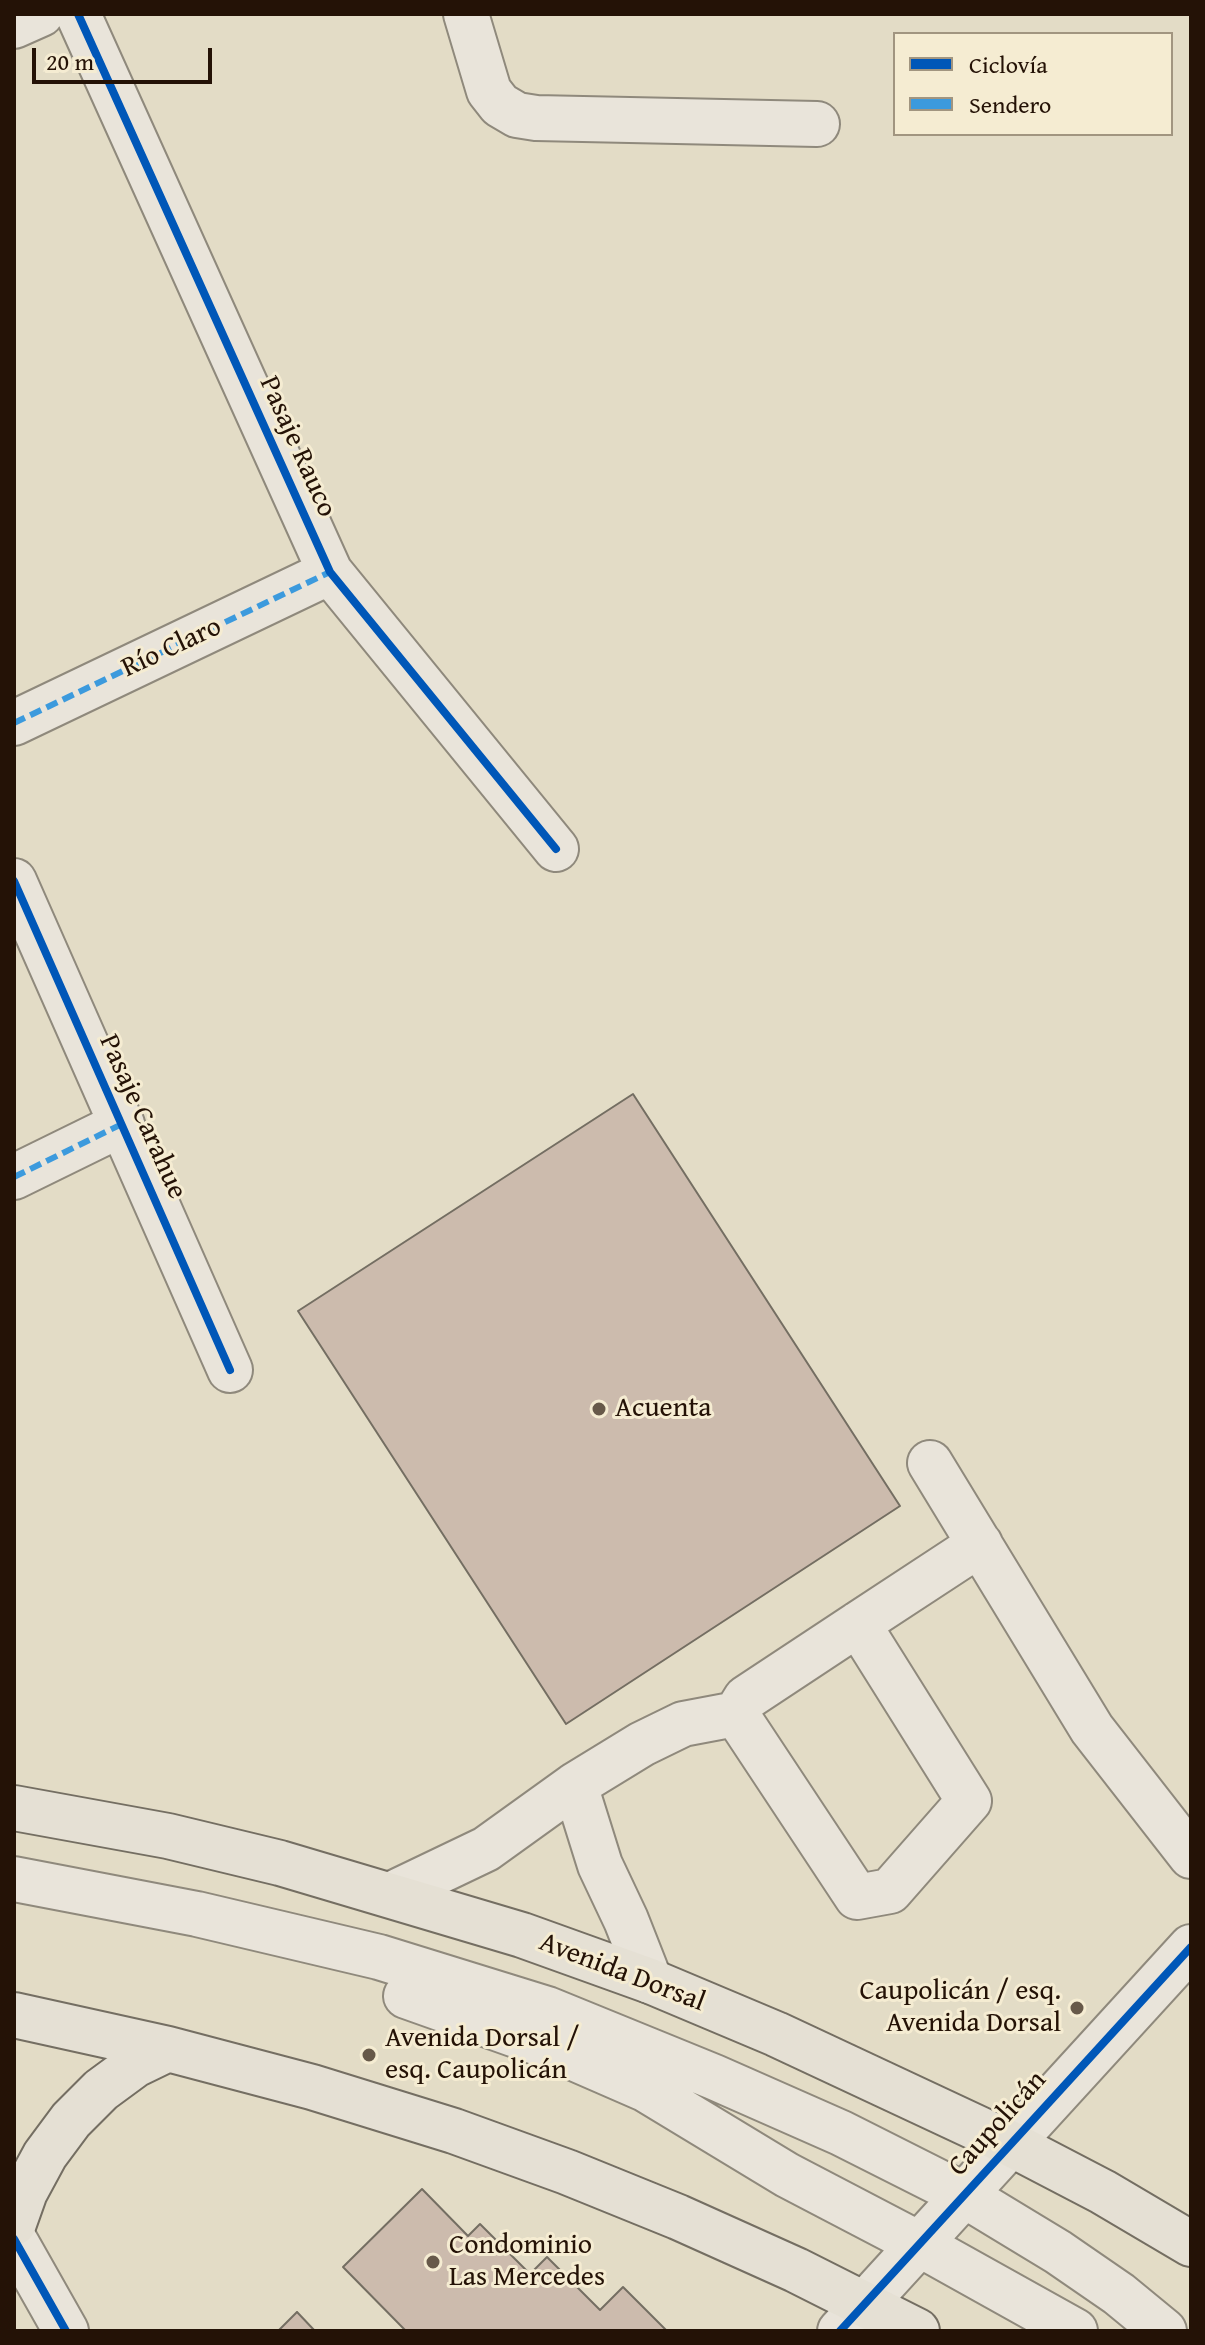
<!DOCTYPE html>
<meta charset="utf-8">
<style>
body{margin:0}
#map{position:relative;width:1205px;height:2345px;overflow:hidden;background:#e3dcc6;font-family:"Gentium Book Plus",serif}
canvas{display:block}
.frame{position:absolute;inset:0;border:16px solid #241206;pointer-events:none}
.legend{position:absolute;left:893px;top:32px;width:280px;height:104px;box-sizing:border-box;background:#f5ecd2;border:2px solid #a19580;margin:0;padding:10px 14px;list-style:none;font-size:24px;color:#241206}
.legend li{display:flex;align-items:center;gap:16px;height:40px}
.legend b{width:40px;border:2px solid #a19580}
.scale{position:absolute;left:32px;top:48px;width:180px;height:36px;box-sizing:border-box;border:4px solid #241206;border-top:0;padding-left:10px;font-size:24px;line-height:28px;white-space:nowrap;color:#241206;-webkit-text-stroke:6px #f5ecd2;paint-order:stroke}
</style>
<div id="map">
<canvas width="1205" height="2345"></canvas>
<div class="frame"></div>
<ul class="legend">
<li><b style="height:10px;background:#0057b8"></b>Ciclovía</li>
<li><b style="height:10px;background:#3c9add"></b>Sendero</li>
</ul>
<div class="scale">20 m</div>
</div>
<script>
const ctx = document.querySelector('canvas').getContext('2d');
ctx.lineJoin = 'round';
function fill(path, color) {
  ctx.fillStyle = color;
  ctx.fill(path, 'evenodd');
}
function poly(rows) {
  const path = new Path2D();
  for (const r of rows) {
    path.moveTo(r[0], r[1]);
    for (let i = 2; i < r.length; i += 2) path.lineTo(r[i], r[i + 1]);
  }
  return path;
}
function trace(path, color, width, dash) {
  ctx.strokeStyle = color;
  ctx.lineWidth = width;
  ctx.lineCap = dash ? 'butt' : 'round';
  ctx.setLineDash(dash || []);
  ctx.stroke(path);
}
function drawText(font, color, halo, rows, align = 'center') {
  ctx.font = font + ' "Gentium Book Plus",serif';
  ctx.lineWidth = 6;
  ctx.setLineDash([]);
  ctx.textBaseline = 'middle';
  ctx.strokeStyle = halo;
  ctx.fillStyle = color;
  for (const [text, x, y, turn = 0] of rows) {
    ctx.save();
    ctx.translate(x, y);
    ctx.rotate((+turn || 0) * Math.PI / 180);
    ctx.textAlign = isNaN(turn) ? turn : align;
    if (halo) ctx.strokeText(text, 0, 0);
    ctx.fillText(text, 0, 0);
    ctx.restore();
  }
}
const building = poly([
 [633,1094,900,1506,566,1724,298,1311,633,1094],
 [422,2189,468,2236,480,2224,530,2274,547,2257,600,2310,623,2287,667,2331,406,2331,343,2267,422,2189],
 [297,2312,315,2331,278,2331,297,2312]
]);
const minor = poly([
 [78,14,330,572,556,849],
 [466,14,489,91,500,105,517,115,536,118,817,124],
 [14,26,41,14],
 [14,723,330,572],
 [14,881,230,1370],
 [14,1177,122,1124],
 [930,1463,1092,1729,1191,1856],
 [858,1624,969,1801,890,1891,857,1897,736,1714,746,1698,858,1624,980,1544],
 [575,1785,600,1865,626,1920,650,1981],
 [14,1879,197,1914,379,1957,547,2009,714,2077,841,2133,964,2195,1058,2252,1119,2294,1164,2331],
 [392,1894,486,1849,575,1785,642,1744,683,1724,736,1714],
 [406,1996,544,2045,645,2089,787,2175,919,2244,1075,2331],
 [14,2239,66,2331],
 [840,2331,1191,1947]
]);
const major = poly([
 [14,1808,168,1836,280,1863,522,1935,650,1981,776,2034,1009,2143,1103,2192,1191,2244],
 [14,2015,168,2049,312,2087,454,2131,567,2172,678,2217,796,2270,917,2331],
 [14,2223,25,2192,45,2155,71,2120,101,2090,135,2065,168,2049]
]);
const quiet = poly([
 [14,723,330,572],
 [14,1177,122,1124]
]);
const cycleway = poly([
 [78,14,330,572,556,849],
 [14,881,230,1370],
 [14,2239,66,2331],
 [840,2331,1191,1947]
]);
const markers = [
 [599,1409,8,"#675949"],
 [1077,2008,8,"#675949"],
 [369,2055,8,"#675949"],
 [433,2262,8,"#675949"]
];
const streetNames = [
 ["Pasaje Rauco",297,447,66],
 ["Río Claro",172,648,-25],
 ["Pasaje Carahue",142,1117,66],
 ["Avenida Dorsal",622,1973,21],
 ["Caupolicán",998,2124,-48]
];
const poiNames = [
 ["Acuenta",615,1409],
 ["Caupolicán / esq.",1061,1992,"right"],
 ["Avenida Dorsal",1061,2024,"right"],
 ["Avenida Dorsal /",385,2039],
 ["esq. Caupolicán",385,2071],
 ["Condominio",449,2246],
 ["Las Mercedes",449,2278]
];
fill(building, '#ccbbad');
trace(building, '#746e62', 2);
trace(minor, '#8f897c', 48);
trace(major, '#746e62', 48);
trace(minor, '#e9e4da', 44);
trace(major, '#e5e0d4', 44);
trace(quiet, '#3c9add', 6, [12, 6]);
trace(cycleway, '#0057b8', 8);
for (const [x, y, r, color] of markers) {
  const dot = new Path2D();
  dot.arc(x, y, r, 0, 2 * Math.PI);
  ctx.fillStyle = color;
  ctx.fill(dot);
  trace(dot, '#f5ecd2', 3);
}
drawText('28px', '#241206', '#f5ecd2', streetNames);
drawText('28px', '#241206', '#f5ecd2', poiNames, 'left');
</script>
